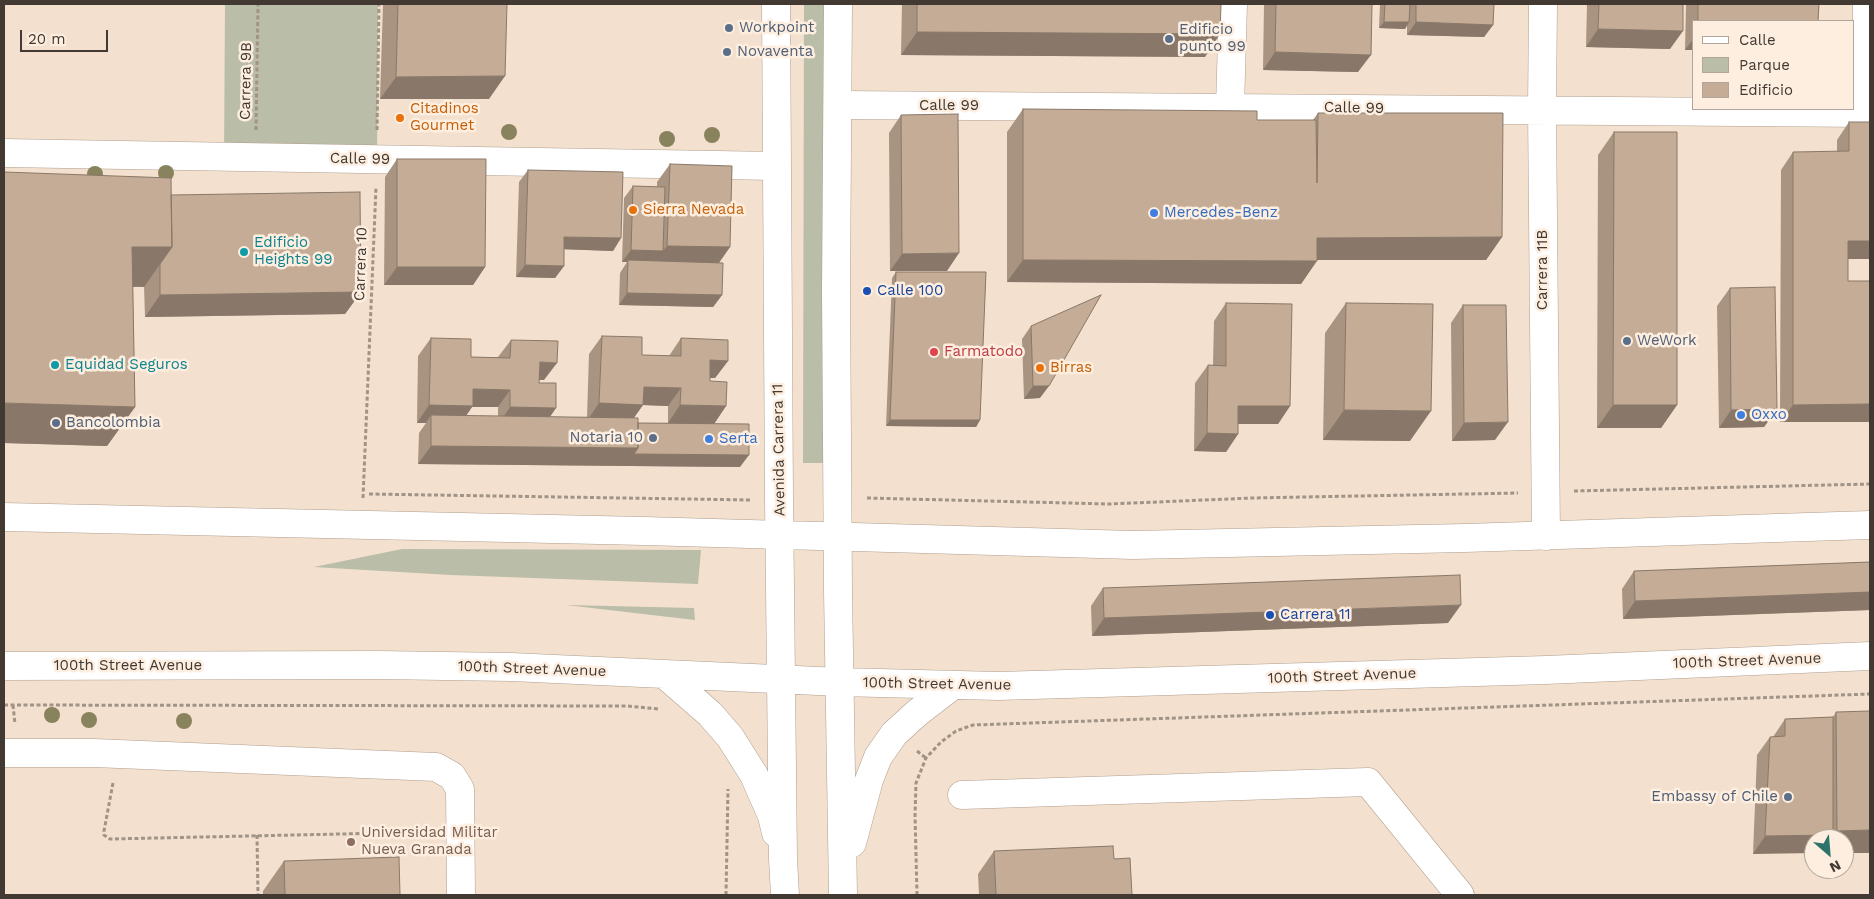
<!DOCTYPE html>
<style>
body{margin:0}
#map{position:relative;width:1874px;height:899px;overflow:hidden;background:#f3e0ce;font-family:"Work Sans",sans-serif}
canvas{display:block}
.frame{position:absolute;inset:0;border:5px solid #413932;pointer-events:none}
.legend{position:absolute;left:1692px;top:20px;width:162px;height:90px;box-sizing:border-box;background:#fdeedf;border:1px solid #b2a69a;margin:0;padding:6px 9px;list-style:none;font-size:15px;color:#413932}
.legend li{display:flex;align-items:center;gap:10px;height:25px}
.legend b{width:25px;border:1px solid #b2a69a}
.north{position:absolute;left:1804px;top:829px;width:50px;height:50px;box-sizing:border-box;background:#fdeedf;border:1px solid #b2a69a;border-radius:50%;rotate:153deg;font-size:14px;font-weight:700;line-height:20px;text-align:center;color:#413932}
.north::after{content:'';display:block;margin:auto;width:18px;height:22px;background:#2d7369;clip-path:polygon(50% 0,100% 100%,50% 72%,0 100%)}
.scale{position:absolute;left:20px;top:30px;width:88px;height:22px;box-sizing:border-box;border:2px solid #413932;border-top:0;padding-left:6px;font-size:15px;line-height:18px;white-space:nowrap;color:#413932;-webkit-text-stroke:4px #fdeedf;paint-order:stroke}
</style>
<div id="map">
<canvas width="1874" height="899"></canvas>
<div class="frame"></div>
<ul class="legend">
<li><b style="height:6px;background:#fff"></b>Calle</li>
<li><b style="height:14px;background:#babda8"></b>Parque</li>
<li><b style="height:14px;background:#c4ac96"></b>Edificio</li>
</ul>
<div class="north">N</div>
<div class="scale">20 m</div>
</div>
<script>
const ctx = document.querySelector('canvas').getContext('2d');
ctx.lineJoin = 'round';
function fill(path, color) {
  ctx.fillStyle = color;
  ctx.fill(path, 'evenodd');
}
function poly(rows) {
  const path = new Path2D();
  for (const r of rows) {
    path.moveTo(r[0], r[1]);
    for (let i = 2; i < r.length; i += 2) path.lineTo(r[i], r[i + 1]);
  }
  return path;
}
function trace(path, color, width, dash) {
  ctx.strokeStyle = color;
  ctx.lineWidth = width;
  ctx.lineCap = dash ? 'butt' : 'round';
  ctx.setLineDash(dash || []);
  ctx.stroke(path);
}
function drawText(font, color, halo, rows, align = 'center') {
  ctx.font = font + ' "Work Sans",sans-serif';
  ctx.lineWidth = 5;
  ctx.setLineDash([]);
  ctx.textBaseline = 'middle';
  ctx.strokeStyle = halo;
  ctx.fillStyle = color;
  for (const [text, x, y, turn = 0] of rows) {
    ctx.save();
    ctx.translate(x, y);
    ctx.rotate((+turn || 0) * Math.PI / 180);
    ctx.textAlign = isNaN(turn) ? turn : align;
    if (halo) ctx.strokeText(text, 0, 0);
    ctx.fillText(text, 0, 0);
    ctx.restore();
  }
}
const green = poly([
 [225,4,378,4,377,159,224,163],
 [804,4,830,4,829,463,803,463],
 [402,549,701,550,698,584,451,575,314,567],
 [566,605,694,608,695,620]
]);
const path = poly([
 [256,130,258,4],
 [377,130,379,4],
 [1574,491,1870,484],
 [369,494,751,500],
 [363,498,376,187],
 [867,498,1109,504,1252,498,1518,493],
 [4,705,627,706,658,709],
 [13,705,15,724],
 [917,751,926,758],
 [113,783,104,831,104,835,110,839,433,832],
 [257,835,258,895],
 [726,895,728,789],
 [917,895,915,815,916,783,926,758,941,742,956,731,973,725,1870,694]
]);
const minor = poly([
 [1543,4,1542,110,1546,536],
 [839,105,1870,113],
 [1230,107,1233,4],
 [1867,113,1867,4],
 [4,153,776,166],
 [4,753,94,753,436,767,452,776,460,789,461,895],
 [962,795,1368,782,1460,895]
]);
const major = poly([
 [776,4,779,499,783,859,785,895],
 [838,4,836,291,838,591,843,895],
 [4,517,644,531,1133,545,1465,538,1870,525],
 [4,666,378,665,511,667,840,682,998,686,1546,670,1870,656],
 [664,674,710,714,730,737,754,775,772,816,776,833],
 [852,843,869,780,878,757,894,734,917,713,952,686]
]);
const trees = [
 [509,132],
 [712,135],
 [667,139],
 [166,173],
 [95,174],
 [52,715],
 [89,720],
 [184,721]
];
const wall = poly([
 [383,4,507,4,489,99,380,99],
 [902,4,1221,4,1205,57,901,55],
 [1264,4,1372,4,1358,72,1263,70],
 [1380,4,1494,4,1493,25,1484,37,1407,35,1407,25,1405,29,1379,28],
 [1587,4,1683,4,1670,49,1586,47],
 [1686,4,1819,4,1818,21,1693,21,1693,50,1685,50],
 [1023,109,1257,120,1313,120,1318,113,1502,237,1486,260,1317,260,1301,284,1007,282,1007,132],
 [901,115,947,271,890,271,889,133],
 [1849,122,1870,259,1848,259,1848,281,1870,281,1870,422,1780,422,1781,170,1793,152,1837,152,1837,140],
 [1614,132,1677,405,1661,428,1597,428,1598,155],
 [397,159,485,267,473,285,384,285,385,177],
 [670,164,730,247,719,263,722,295,713,307,619,305,620,273,627,262,622,262,624,198,633,186,657,187,657,182],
 [528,170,621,238,613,251,564,249,564,266,555,278,516,277,519,182],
 [171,195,361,292,345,314,145,317,144,286,133,287,135,407,107,446,4,443],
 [896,272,980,420,976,427,886,426,892,278],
 [1730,288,1777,409,1764,427,1719,428,1717,306],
 [1226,303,1290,406,1278,424,1238,424,1238,434,1226,452,1194,451,1195,383,1208,365,1213,365,1214,321],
 [1346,303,1410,441,1323,440,1325,333],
 [1463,305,1495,440,1452,441,1451,323],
 [1031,326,1040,398,1024,399,1022,339],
 [602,336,642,355,669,356,681,338,728,361,715,378,710,378,710,381,726,406,714,424,740,467,418,464,419,433,426,423,417,423,418,356,431,338,471,357,498,357,511,340,544,380,539,380,539,383,556,408,550,417,587,417,589,354],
 [643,405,668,406,668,423,638,423,634,417],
 [472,407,498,407,498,416,466,416],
 [1870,562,1870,610,1623,619,1622,589,1634,571],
 [1103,588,1448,623,1092,636,1091,606],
 [1836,712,1870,853,1844,853,1844,839,1753,854,1757,755,1770,737,1773,737,1785,719,1833,717],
 [994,851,1114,859,1132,895,979,895,978,874],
 [284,861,400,895,263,895,263,891]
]);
const shadedWall = poly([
 [1384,22,1409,22,1405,29,1379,28],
 [1416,22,1493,25,1484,37,1407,35],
 [1598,29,1683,31,1670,49,1586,47],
 [917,32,1220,34,1205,57,901,55],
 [1693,39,1693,50,1685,50],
 [1275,52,1371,55,1358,72,1263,70],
 [505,76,489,99,380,99,396,77],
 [564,237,621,238,613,251,556,249],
 [1502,237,1486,260,1301,260,1317,238],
 [1848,241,1870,241,1870,259,1836,259],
 [667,246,730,247,717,265,628,260,627,262,622,262,631,250,663,251],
 [132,247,172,247,144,287,104,286],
 [959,253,947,271,890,271,902,254],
 [1023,260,1317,261,1301,284,1007,282],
 [525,265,564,266,555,278,516,277],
 [397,267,485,267,473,285,384,285],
 [361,292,345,314,145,317,160,295],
 [627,293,722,295,713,307,619,305],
 [710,360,728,361,715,378,697,378],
 [540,362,557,363,544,380,527,380],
 [1033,386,1049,386,1040,398,1024,399],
 [644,387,681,388,668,406,643,405,631,422,587,421,599,403],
 [473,389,510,390,498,407,472,407,460,424,431,415,426,423,417,423,429,405],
 [4,403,135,407,107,446,4,443],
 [1870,404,1870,422,1780,422,1793,405],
 [680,405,726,406,714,424,668,423],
 [1613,405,1677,405,1661,428,1597,428],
 [1238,406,1290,406,1278,424,1225,424],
 [510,407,556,408,543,426,498,425],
 [1777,409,1764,427,1719,428,1731,410],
 [1344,410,1431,411,1410,441,1323,440],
 [890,420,980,420,976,427,886,426],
 [1508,422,1495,440,1452,441,1464,423],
 [1207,433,1238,434,1226,452,1194,451],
 [431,446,638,448,749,455,740,467,418,464],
 [1870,592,1870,610,1623,619,1635,601],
 [1461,605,1448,623,1092,636,1104,618],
 [1870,830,1870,853,1844,853,1844,839,1814,839,1814,853,1753,854,1765,836,1833,835,1837,831]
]);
const building = poly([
 [398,4,507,4,505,76,396,77,398,4],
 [917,4,1221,4,1220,34,917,32,917,4],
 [1276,4,1372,4,1371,55,1275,52,1276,4],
 [1385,4,1410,4,1409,22,1384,22,1385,4],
 [1416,4,1494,4,1493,25,1416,22,1416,4],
 [1599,4,1683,4,1683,31,1598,29,1599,4],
 [1698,4,1819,4,1818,21,1698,21,1698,4],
 [1023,109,1257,111,1257,120,1316,120,1317,183,1318,113,1503,113,1502,237,1317,238,1317,261,1023,260,1023,109],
 [958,114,959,253,902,254,901,115,958,114],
 [1849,122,1870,122,1870,241,1848,241,1848,281,1870,281,1870,404,1793,405,1793,152,1849,151,1849,122],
 [1614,132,1677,132,1677,405,1613,405,1614,132],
 [397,159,486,159,485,267,397,267,397,159],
 [670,164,732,166,730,247,667,246,670,164],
 [528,170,623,172,621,238,564,237,564,266,525,265,528,170],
 [4,172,171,178,172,247,132,247,135,407,4,403,4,172],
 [633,186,665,187,663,251,631,250,633,186],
 [360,192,361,292,160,295,160,264,172,247,171,195,360,192],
 [628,260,723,263,722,295,627,293,628,260],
 [896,272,986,272,980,420,890,420,896,272],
 [1775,287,1777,409,1731,410,1730,288,1775,287],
 [1101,295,1049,386,1033,386,1031,326,1101,295],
 [1226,303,1292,304,1290,406,1238,406,1238,434,1207,433,1208,365,1226,366,1226,303],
 [1346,303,1433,304,1431,411,1344,410,1346,303],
 [1463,305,1506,305,1508,422,1464,423,1463,305],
 [602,336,642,337,642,355,681,356,681,338,728,340,728,361,710,360,710,381,727,382,726,406,680,405,681,388,644,387,643,405,599,403,602,336],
 [431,338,471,339,471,357,510,358,511,340,558,341,557,363,540,362,539,383,556,383,556,408,510,407,510,390,473,389,473,406,429,405,431,338],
 [431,415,638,418,638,448,431,446,431,415],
 [638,423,749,424,749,455,634,454,638,448,638,423],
 [1870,562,1870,592,1635,601,1634,571,1870,562],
 [1460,575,1461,605,1104,618,1103,588,1460,575],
 [1870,711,1870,830,1837,831,1836,712,1870,711],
 [1833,717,1833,835,1765,836,1770,737,1785,736,1785,719,1833,717],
 [1113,846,1114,859,1130,858,1132,895,996,895,994,851,1113,846],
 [399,857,400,895,285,895,284,861,399,857]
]);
const markers = [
 [729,28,5,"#5c6f8a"],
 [1169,39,5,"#5c6f8a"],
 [727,52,5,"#5c6f8a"],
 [400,118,5,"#e8710a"],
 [633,210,5,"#e8710a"],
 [1154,213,5,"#3f7fe0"],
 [244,252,5,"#0f9aa8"],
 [867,291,5,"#1a4fb4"],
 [1627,341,5,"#5c6f8a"],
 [934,352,5,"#e0444e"],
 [55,365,5,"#0f9aa8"],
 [1040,368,5,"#e8710a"],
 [1741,415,5,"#3f7fe0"],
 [56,423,5,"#5c6f8a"],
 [653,438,5,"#5c6f8a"],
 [709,439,5,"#3f7fe0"],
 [1270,615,5,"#1a4fb4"],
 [1788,797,5,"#5c6f8a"],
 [351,842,5,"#8d6e63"]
];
const serviceNames = [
 ["Workpoint",739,28],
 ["Edificio",1179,30],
 ["punto 99",1179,47],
 ["Novaventa",737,52],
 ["WeWork",1637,341],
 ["Bancolombia",66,423],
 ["Notaria 10",643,438,"right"],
 ["Embassy of Chile",1778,797,"right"]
];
const streetNames = [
 ["Carrera 9B",246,81,-89],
 ["Calle 99",949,106],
 ["Calle 99",1354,108,1],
 ["Calle 99",360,159,1],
 ["Carrera 10",361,264,-88],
 ["Carrera 11B",1543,270,-90],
 ["Avenida Carrera 11",779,450,-91],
 ["100th Street Avenue",1747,661,-2],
 ["100th Street Avenue",128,666],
 ["100th Street Avenue",532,669,2],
 ["100th Street Avenue",1342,676,-2],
 ["100th Street Avenue",937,684,1]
];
const foodNames = [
 ["Citadinos",410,109],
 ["Gourmet",410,126],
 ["Sierra Nevada",643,210],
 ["Birras",1050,368]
];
const shopNames = [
 ["Mercedes-Benz",1164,213],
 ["Oxxo",1751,415],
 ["Serta",719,439]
];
const cultureNames = [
 ["Edificio",254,243],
 ["Heights 99",254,260],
 ["Equidad Seguros",65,365]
];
const transitNames = [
 ["Calle 100",877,291],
 ["Carrera 11",1280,615]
];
const healthNames = [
 ["Farmatodo",944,352]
];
const educationNames = [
 ["Universidad Militar",361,833],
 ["Nueva Granada",361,850]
];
fill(green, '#babda8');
trace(minor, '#b09e8e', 29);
trace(major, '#b09e8e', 29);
trace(path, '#a19386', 3, [4, 2.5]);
trace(minor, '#fff', 28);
trace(major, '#fff', 28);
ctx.fillStyle = '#88825d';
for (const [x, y] of trees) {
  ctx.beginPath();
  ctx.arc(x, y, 8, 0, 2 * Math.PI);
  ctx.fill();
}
fill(wall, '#a99481');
fill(shadedWall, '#897869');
fill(building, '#c4ac96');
trace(building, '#897869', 1);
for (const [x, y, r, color] of markers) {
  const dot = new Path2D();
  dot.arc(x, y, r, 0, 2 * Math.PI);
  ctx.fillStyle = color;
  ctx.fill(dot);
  trace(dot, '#fdeedf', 2);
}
drawText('15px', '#4e5e75', '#fdeedf', serviceNames, 'left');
drawText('15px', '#413932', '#fdeedf', streetNames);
drawText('15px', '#c56008', '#fdeedf', foodNames, 'left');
drawText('15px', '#366cbe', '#fdeedf', shopNames, 'left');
drawText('15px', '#0d838f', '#fdeedf', cultureNames, 'left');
drawText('15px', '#164399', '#fdeedf', transitNames, 'left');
drawText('15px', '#be3a42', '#fdeedf', healthNames, 'left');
drawText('15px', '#785e54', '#fdeedf', educationNames, 'left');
</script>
